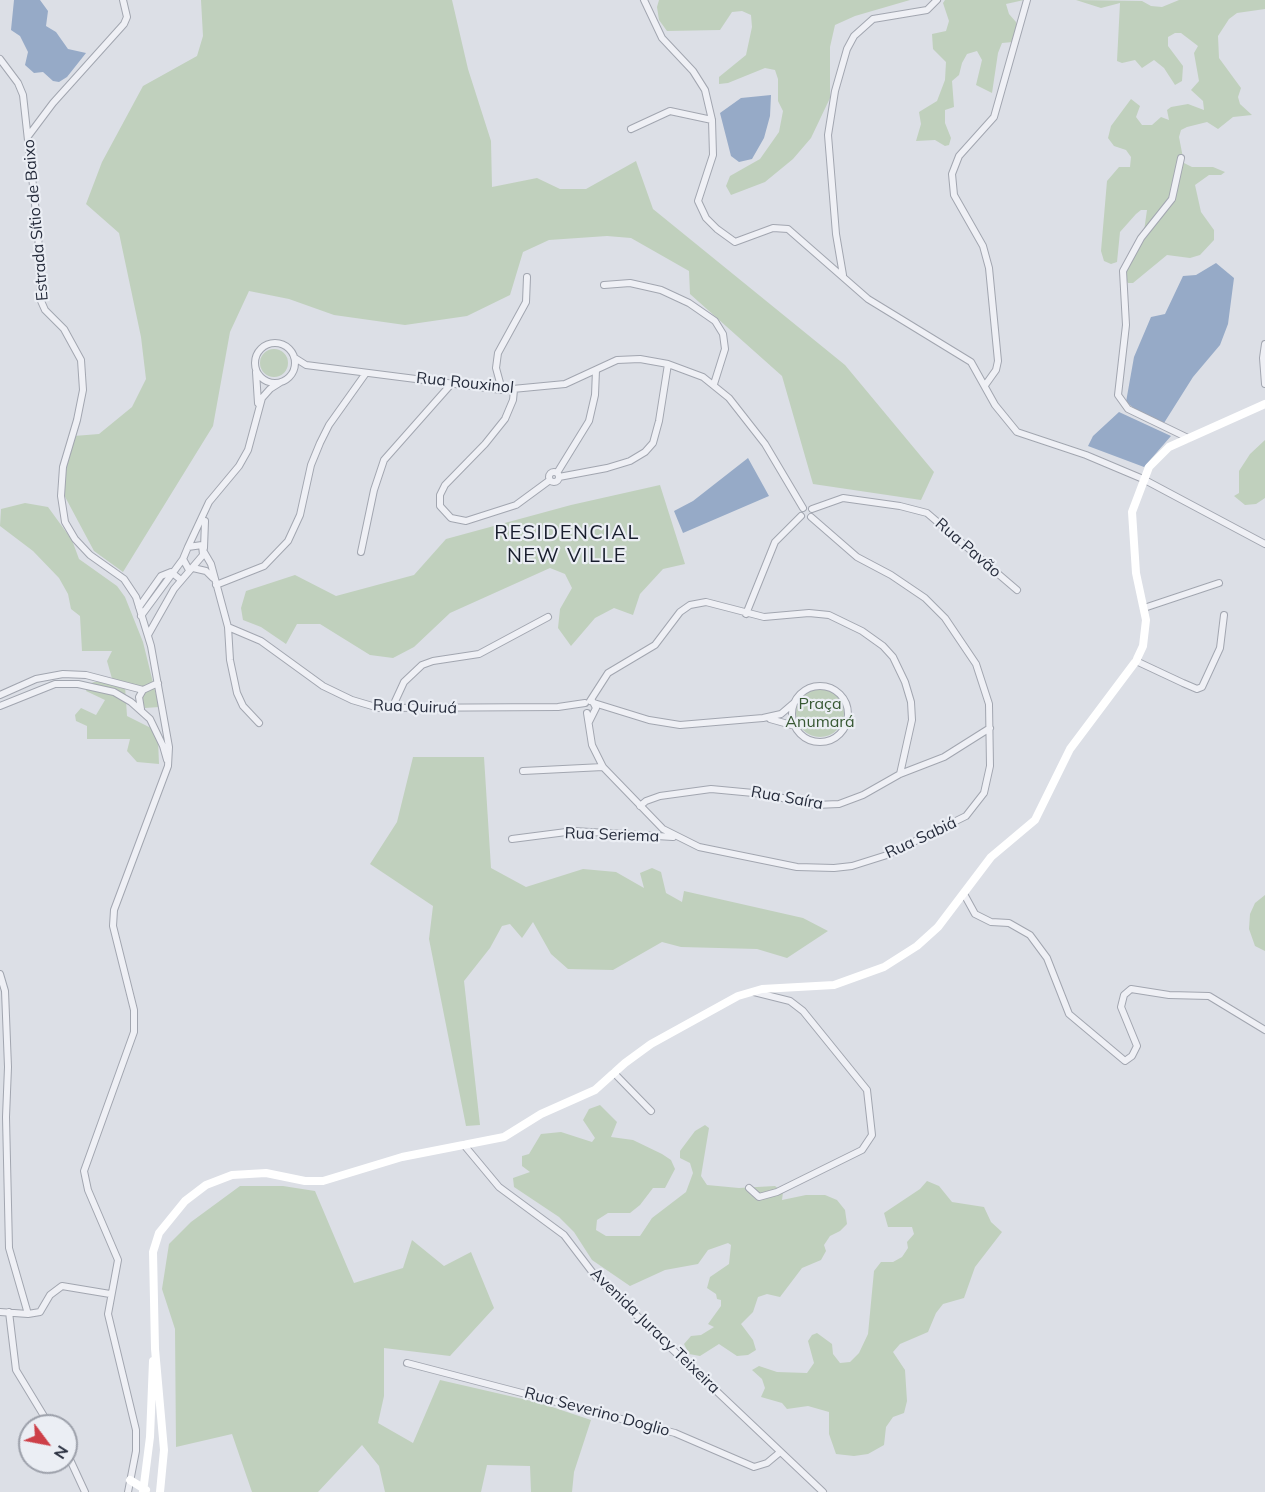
<!DOCTYPE html>
<meta charset="utf-8">
<style>
body{margin:0}
#map{position:relative;width:1265px;height:1492px;overflow:hidden;background:#dcdfe6;font-family:Mulish,sans-serif}
canvas{display:block}
.north{position:absolute;left:18px;top:1414px;width:60px;height:60px;box-sizing:border-box;background:#ebeef4;border:2px solid #9ca0aa;border-radius:50%;rotate:122deg;font-size:16px;font-weight:700;line-height:24px;text-align:center;color:#262c3c}
.north::after{content:'';display:block;margin:auto;width:21px;height:27px;background:#cd3f48;clip-path:polygon(50% 0,100% 100%,50% 72%,0 100%)}
</style>
<div id="map">
<canvas width="1265" height="1492"></canvas>
<div class="north">N</div>
</div>
<script>
const ctx = document.querySelector('canvas').getContext('2d');
ctx.lineJoin = 'round';
function fill(path, color) {
  ctx.fillStyle = color;
  ctx.fill(path, 'evenodd');
}
function poly(rows) {
  const path = new Path2D();
  for (const r of rows) {
    if (r.length === 3) {
      path.moveTo(r[0] + r[2], r[1]);
      path.arc(r[0], r[1], r[2], 0, 2 * Math.PI);
      continue;
    }
    path.moveTo(r[0], r[1]);
    for (let i = 2; i < r.length; i += 2) path.lineTo(r[i], r[i + 1]);
  }
  return path;
}
function trace(path, color, width, dash) {
  ctx.strokeStyle = color;
  ctx.lineWidth = width;
  ctx.lineCap = dash ? 'butt' : 'round';
  ctx.setLineDash(dash || []);
  ctx.stroke(path);
}
function drawText(font, color, halo, rows, align = 'center') {
  ctx.font = font + ' Mulish,sans-serif';
  ctx.lineWidth = 4.5;
  ctx.setLineDash([]);
  ctx.textBaseline = 'middle';
  ctx.strokeStyle = halo;
  ctx.fillStyle = color;
  for (const [text, x, y, turn = 0] of rows) {
    ctx.save();
    ctx.translate(x, y);
    ctx.rotate((+turn || 0) * Math.PI / 180);
    ctx.textAlign = isNaN(turn) ? turn : align;
    if (halo) ctx.strokeText(text, 0, 0);
    ctx.fillText(text, 0, 0);
    ctx.restore();
  }
}
const green = poly([
 [201,0,452,0,468,69,491,141,492,187,537,178,560,189,586,189,636,161,653,209,845,365,934,472,921,500,813,484,782,376,690,294,689,271,631,238,607,236,549,240,523,252,510,295,467,316,405,325,334,315,289,299,249,291,230,332,213,426,123,572,94,551,63,493,61,471,74,436,99,434,132,407,146,379,141,337,119,233,86,204,102,162,143,86,197,56,203,36],
 [659,0,910,0,855,16,835,25,830,47,830,98,811,138,793,159,765,182,731,195,726,186,730,176,760,159,779,132,783,111,778,101,778,79,775,70,765,68,728,83,719,84,719,77,746,55,752,27,751,15,742,11,732,12,720,30,667,31,659,20,657,7],
 [945,0,1024,0,1006,4,1009,14,1016,22,1018,33,1013,42,1002,43,998,53,992,93,976,85,982,60,977,51,967,54,962,63,959,75,952,81,954,107,945,110,945,123,951,138,949,145,945,146,935,140,916,141,921,124,919,112,937,101,945,80,946,62,933,49,932,34,946,31,949,21,943,3],
 [1076,0,1142,1,1151,6,1162,7,1179,0,1265,0,1265,9,1237,13,1229,19,1218,36,1219,58,1241,88,1238,97,1240,104,1252,115,1233,117,1218,129,1207,122,1187,127,1181,130,1179,137,1184,163,1192,167,1213,167,1225,172,1221,175,1209,175,1195,185,1201,212,1214,230,1214,240,1200,255,1190,258,1167,255,1133,283,1128,283,1125,277,1125,265,1144,231,1147,210,1141,210,1136,214,1120,232,1117,262,1111,264,1104,261,1101,251,1107,181,1119,167,1130,167,1131,157,1126,150,1114,146,1108,138,1111,126,1131,99,1140,106,1136,117,1142,125,1152,125,1161,117,1169,120,1167,110,1171,107,1188,104,1204,110,1203,101,1191,90,1199,81,1194,53,1198,46,1181,33,1175,33,1168,37,1168,46,1183,66,1182,81,1175,85,1164,68,1154,60,1142,68,1135,60,1122,63,1117,61,1120,3,1101,8],
 [274,363,14],
 [1265,440,1265,498,1256,504,1245,505,1234,496,1239,493,1239,471,1250,454],
 [660,485,685,564,663,569,640,594,633,615,614,608,595,618,571,646,558,628,560,609,572,588,565,574,550,568,450,613,414,647,393,658,370,655,320,624,297,624,286,644,261,627,243,620,241,608,246,591,295,575,336,596,414,575,446,539,571,505],
 [25,503,48,507,72,540,79,559,117,586,125,597,143,642,159,707,145,708,136,685,125,686,127,716,151,728,158,739,159,764,137,762,127,751,130,739,87,739,87,726,76,721,75,715,81,708,96,715,105,700,86,691,89,684,94,682,113,682,107,661,112,651,82,651,80,616,71,609,68,594,59,578,33,551,0,526,1,509],
 [820,713,24],
 [413,757,484,757,491,868,526,887,583,869,616,872,644,888,640,873,652,868,661,872,666,893,682,902,684,891,803,918,828,931,787,958,757,949,681,947,662,942,613,970,568,969,551,954,533,922,522,938,510,924,502,926,490,948,464,981,480,1125,466,1126,429,939,433,906,370,864,397,822],
 [1265,895,1265,951,1255,946,1249,929,1250,914,1255,903],
 [600,1105,617,1122,611,1137,633,1140,662,1154,671,1160,675,1169,665,1188,653,1188,640,1205,630,1213,608,1213,597,1220,596,1230,606,1236,640,1236,652,1218,686,1192,693,1173,690,1163,680,1158,680,1151,695,1131,705,1125,709,1128,701,1176,707,1185,739,1188,775,1186,783,1192,782,1200,806,1195,825,1195,837,1200,845,1210,847,1224,840,1231,830,1236,824,1245,826,1251,821,1260,802,1268,780,1297,767,1294,758,1297,753,1312,741,1324,753,1340,756,1350,748,1355,737,1356,719,1344,700,1356,689,1354,684,1344,691,1336,701,1335,714,1327,708,1324,721,1306,721,1300,717,1299,716,1294,707,1288,710,1277,729,1264,731,1245,728,1243,708,1250,698,1264,665,1270,630,1286,592,1260,574,1232,559,1217,514,1187,513,1178,530,1172,522,1166,522,1156,529,1154,541,1134,561,1132,592,1142,595,1138,583,1120,589,1109],
 [927,1181,939,1186,952,1202,984,1207,991,1222,1002,1232,975,1267,964,1298,943,1304,936,1313,928,1332,900,1344,893,1352,905,1370,907,1401,904,1413,893,1417,886,1427,884,1445,868,1454,854,1456,836,1454,829,1434,829,1412,808,1406,787,1409,782,1403,761,1397,765,1388,762,1379,752,1370,759,1366,777,1372,807,1373,814,1363,808,1341,812,1335,817,1333,832,1344,833,1354,840,1363,850,1362,859,1353,868,1334,874,1271,881,1262,893,1262,902,1257,908,1248,907,1242,914,1234,912,1227,888,1227,884,1213,920,1189],
 [240,1186,283,1186,315,1191,354,1283,403,1268,412,1240,444,1266,471,1252,494,1308,450,1356,384,1348,384,1396,378,1423,413,1443,440,1380,540,1403,591,1420,574,1472,572,1492,531,1492,530,1466,487,1465,481,1492,385,1492,379,1466,362,1445,318,1492,252,1492,232,1434,176,1447,175,1329,162,1289,169,1244,191,1222]
]);
const water = poly([
 [14,0,40,0,48,11,46,26,56,32,68,49,86,53,67,77,59,82,53,81,43,72,34,73,25,65,28,52,20,36,11,30],
 [771,95,770,116,764,138,752,159,739,162,731,156,720,113,741,98],
 [1216,263,1234,278,1228,324,1220,345,1193,377,1164,423,1144,416,1126,402,1134,357,1151,317,1165,314,1183,276,1196,275],
 [1119,412,1171,436,1144,467,1088,446,1093,436],
 [748,458,769,496,683,533,674,511,693,501]
]);
const minor = poly([
 [644,0,662,38,693,71,705,90,712,120,713,155,698,201,706,218,717,229,735,242,773,228,788,229,868,299,971,362,995,405,1017,432,1086,455,1143,479,1265,544],
 [0,59,18,83,23,95,38,231,41,301,45,310,64,329,81,360,83,390,77,420,63,467,61,496,65,522,75,539,90,555,124,579,136,597,151,646,169,747,168,766,114,910,113,926,134,1010,134,1032,84,1171,88,1190,118,1260,108,1314,136,1430,136,1451,128,1492],
 [631,129,670,111,712,120],
 [29,135,53,103,124,24,127,17,123,0],
 [1181,158,1172,199,1141,238,1123,271,1126,325,1118,395,1128,409,1188,438],
 [843,275,836,234,828,135,835,91,847,49,854,36,873,19,927,10,937,0],
 [604,285,630,283,661,290,689,303,715,321,723,334,725,349,714,384],
 [275,363,20],
 [1265,344,1263,358,1265,384],
 [295,358,306,365,502,390,565,384,617,360,640,359,668,364,703,377,729,398,765,444,803,508],
 [256,372,258,403],
 [986,384,996,370,998,361,989,268,983,246,954,195,952,174,959,156,994,117,1027,0],
 [502,390,496,368,498,353,526,302,527,277],
 [514,390,513,400,505,419,485,444,445,485,440,495,440,506,451,518,466,521,516,505,550,480],
 [554,477,5],
 [557,473,589,421,595,395,596,370],
 [559,477,607,468,630,461,645,452,653,443,659,421,668,364],
 [812,509,843,498,900,506,927,513,1017,590],
 [188,547,209,502,239,466,248,450,262,398,270,389,281,382],
 [204,548,205,521],
 [204,552,211,564,228,627,261,641,323,686,352,700,379,708,558,707,585,703],
 [361,552,374,490,384,460,453,382],
 [193,568,206,571,213,578],
 [216,585,264,566,288,541,300,515,311,465,320,443,329,425,366,373],
 [139,607,161,576,171,572,181,580],
 [1144,608,1219,583],
 [746,614,775,542,801,516],
 [141,616,183,559],
 [228,627,230,660,237,693,243,706,259,723],
 [148,635,174,589,203,555,202,545,188,547,183,559,189,570],
 [1136,661,1183,683,1197,689,1202,687,1220,648,1224,615],
 [820,714,28],
 [0,695,36,679,63,674,86,675,143,690,158,683],
 [590,701,608,673,655,645,680,612,690,605,706,602,764,617,809,613,829,615,862,631,883,646,893,657,905,682,911,702,912,720,900,774],
 [594,703,649,720,680,725,763,718,781,714,795,702],
 [0,706,55,684,78,684,114,692,131,702,150,719,163,746,167,760],
 [392,708,404,682,422,665,433,661,479,654,548,617],
 [141,709,139,697,143,690],
 [587,713,592,745,603,767,663,829,699,847,797,867,834,868,852,866,887,855,966,816,984,793,990,766,989,704,976,664,945,618,925,598,891,575,857,557,811,517],
 [770,719,795,726],
 [589,722,596,708,593,702],
 [523,771,603,767],
 [640,806,646,801,660,796,711,789,764,794,815,805,839,804,863,795,900,774,944,757,990,728],
 [512,839,574,831,673,837],
 [964,894,975,914,991,922,1009,923,1030,935,1047,958,1069,1014,1125,1061,1132,1056,1137,1046,1121,1007,1124,995,1131,989,1169,995,1209,996,1265,1030],
 [0,974,5,991,8,1067,6,1117,9,1248,28,1314],
 [614,1073,651,1111],
 [464,1145,499,1187,564,1235,596,1277,823,1492],
 [749,1188,759,1197,777,1192,862,1150,872,1135,867,1090,803,1011,790,1001,754,992],
 [0,1312,28,1314,40,1312,50,1295,62,1286,110,1294],
 [9,1312,16,1370,50,1426],
 [407,1363,675,1433,754,1467,767,1463,779,1453],
 [66,1451,85,1492]
]);
const secondary = poly([
 [130,1480,146,1490],
 [143,1492,150,1437,153,1361],
 [160,1492,164,1450,155,1349,153,1252,159,1233,185,1201,206,1185,232,1175,266,1173,305,1181,323,1181,402,1157,504,1137,541,1114,595,1090,625,1063,651,1044,738,996,762,989,834,985,884,967,917,946,938,927,991,857,1035,820,1070,749,1136,661,1143,646,1146,620,1136,573,1132,512,1149,467,1169,447,1265,404]
]);
const streetNames = [
 ["Estrada Sítio de Baixo",36,220,-95],
 ["Rua Rouxinol",465,383,6],
 ["Rua Pavão",968,548,41],
 ["Rua Quiruá",415,707,2],
 ["Rua Saíra",787,798,10],
 ["Rua Seriema",612,835,2],
 ["Rua Sabiá",921,838,-25],
 ["Avenida Juracy Teixeira",655,1331,44],
 ["Rua Severino Doglio",597,1412,15]
];
const parkNames = [
 ["Praça",820,704],
 ["Anumará",820,722]
];
const quarterNames = [
 ["RESIDENCIAL",567,533],
 ["NEW VILLE",567,556]
];
fill(green, '#c0d0bd');
fill(water, '#96aac7');
trace(minor, '#a2a6b0', 8);
trace(minor, '#eff0f5', 6);
trace(secondary, '#fff', 8);
drawText('16px', '#262c3c', '#ebeef4', streetNames);
drawText('16px', '#375833', '#ebeef4', parkNames);
ctx.letterSpacing = '1.5px';
drawText('20px', '#181d2d', '#ebeef4', quarterNames);
ctx.letterSpacing = '0px';
</script>
